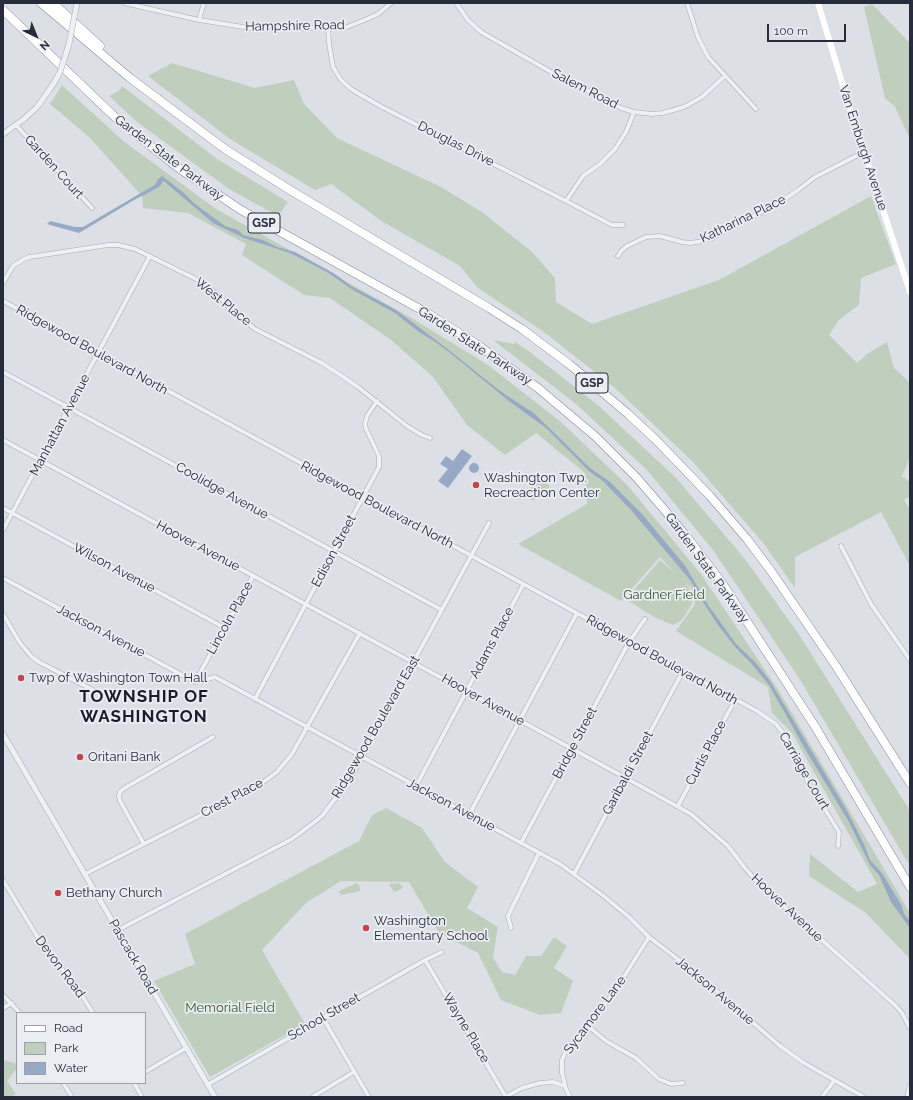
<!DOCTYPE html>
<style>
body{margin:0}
#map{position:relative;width:913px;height:1100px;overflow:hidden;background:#dcdfe5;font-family:Raleway,sans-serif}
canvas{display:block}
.frame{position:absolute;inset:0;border:4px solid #262c3b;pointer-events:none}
.legend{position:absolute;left:16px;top:1012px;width:130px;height:72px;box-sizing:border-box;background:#ebedf3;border:1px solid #9ca0a9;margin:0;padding:5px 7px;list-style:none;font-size:12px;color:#262c3b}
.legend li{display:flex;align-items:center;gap:8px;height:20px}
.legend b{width:20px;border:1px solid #9ca0a9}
.north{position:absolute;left:16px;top:16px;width:40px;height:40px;-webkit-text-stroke:3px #ebedf3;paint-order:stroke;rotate:137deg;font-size:11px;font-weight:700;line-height:16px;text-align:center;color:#262c3b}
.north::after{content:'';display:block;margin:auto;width:14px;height:18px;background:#262c3b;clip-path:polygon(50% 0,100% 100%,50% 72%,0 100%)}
.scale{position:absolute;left:767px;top:24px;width:79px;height:18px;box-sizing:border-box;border:2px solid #262c3b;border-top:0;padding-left:5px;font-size:12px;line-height:14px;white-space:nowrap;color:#262c3b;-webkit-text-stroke:3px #ebedf3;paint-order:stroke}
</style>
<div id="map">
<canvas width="913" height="1100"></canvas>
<div class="frame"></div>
<ul class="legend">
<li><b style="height:5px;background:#fff"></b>Road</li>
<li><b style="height:11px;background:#c0cfbd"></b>Park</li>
<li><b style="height:11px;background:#97a9c4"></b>Water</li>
</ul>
<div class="north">N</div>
<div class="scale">100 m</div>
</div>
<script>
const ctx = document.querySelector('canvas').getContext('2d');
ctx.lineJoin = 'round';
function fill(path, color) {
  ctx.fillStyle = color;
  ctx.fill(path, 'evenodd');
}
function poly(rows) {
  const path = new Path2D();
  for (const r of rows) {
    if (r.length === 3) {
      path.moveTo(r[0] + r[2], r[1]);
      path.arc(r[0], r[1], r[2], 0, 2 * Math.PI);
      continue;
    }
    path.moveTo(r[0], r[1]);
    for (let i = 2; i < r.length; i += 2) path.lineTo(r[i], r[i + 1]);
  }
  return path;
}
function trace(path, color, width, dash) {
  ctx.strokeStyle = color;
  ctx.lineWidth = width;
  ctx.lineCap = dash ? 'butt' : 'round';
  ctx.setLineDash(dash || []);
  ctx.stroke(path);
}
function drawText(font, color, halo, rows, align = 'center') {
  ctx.font = font + ' Raleway,sans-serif';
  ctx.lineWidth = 3.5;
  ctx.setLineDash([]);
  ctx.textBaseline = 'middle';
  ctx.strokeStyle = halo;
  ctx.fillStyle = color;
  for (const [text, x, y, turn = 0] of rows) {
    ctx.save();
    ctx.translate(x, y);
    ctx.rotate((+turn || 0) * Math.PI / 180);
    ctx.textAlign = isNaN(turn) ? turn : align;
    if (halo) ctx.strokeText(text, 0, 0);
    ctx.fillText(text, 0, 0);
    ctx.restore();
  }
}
const green = poly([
 [872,4,910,43,910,139,895,107,885,98,864,7],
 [172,63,255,88,294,80,304,104,337,138,441,187,482,212,532,252,555,278,556,302,592,324,719,280,871,196,896,264,861,278,859,305,839,320,829,335,857,363,867,354,887,342,894,368,910,383,910,458,902,476,910,482,910,496,904,500,910,510,910,566,881,512,795,557,795,588,764,544,693,462,615,388,544,332,478,288,460,266,383,222,331,184,315,190,230,139,148,76],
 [62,85,122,140,216,209,408,316,488,365,561,422,628,486,701,574,779,691,910,913,910,959,866,913,809,876,810,854,858,892,877,884,792,733,772,713,768,687,676,631,695,604,691,588,684,582,690,589,692,597,692,604,682,620,673,625,654,617,627,600,632,592,660,560,676,574,660,557,621,601,518,544,587,504,585,473,536,433,505,455,467,425,433,377,391,340,330,298,304,295,242,255,246,244,188,213,143,208,142,196,89,137,50,104],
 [122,86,217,159,288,202,278,216,229,189,137,122,109,96,119,91],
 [493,340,513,344,515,342,530,352,599,406,676,478,745,559,800,636,910,811,910,866,799,678,713,550,646,469,576,404],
 [543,478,550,487,532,501,525,492],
 [386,808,422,828,445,862,478,887,467,908,498,927,493,958,502,972,515,975,526,956,541,956,554,937,567,946,554,968,573,981,561,1013,540,1015,501,1000,478,953,439,933,409,882,341,881,306,903,262,950,305,1024,210,1077,154,981,195,964,185,934,359,841,372,815],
 [357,883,360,887,360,891,341,895,339,891],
 [399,883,403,888,394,892,389,884],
 [3,1060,17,1064,17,1068,7,1081,16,1094,11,1097,3,1097]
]);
const water = poly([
 [162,176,184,193,195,204,225,226,238,230,243,235,263,240,277,247,295,252,335,274,351,286,396,310,445,347,500,391,535,414,590,468,609,481,642,514,686,567,708,605,736,644,756,663,770,681,846,809,864,844,870,860,882,873,902,906,904,914,910,921,910,928,891,902,879,875,870,865,849,822,808,754,769,685,751,663,736,648,718,625,699,596,691,581,631,510,603,481,590,472,546,428,509,401,449,352,434,341,419,332,395,313,353,290,327,272,302,259,290,253,244,238,213,223,165,182,163,181,160,186,148,193,134,200,79,233,47,224,50,221,75,227,83,227,146,190,155,185,158,179],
 [462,449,472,456,448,488,438,481,448,469,440,464,446,456,453,461],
 [474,468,5]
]);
const minor = poly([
 [124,3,199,20,256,29,347,27,367,19,378,14,391,3],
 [456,3,468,20,481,32,551,72,621,108,634,112,652,114,663,113,684,107,702,97,725,76],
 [687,3,698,37,708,57,756,109],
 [199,20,204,3],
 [328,27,329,43,333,67,341,80,351,89,380,106,566,201,612,225,623,225],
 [16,125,92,208],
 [566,201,583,176,600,164,615,149,626,132,634,112],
 [618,256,621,251,627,246,646,237,660,236,682,242,690,243,704,241,710,239,782,201,798,190,815,177,864,152],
 [3,283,13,266,24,259,30,257,108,245,118,245,135,249,200,281,219,296,231,310,255,329,320,362,339,374,358,387,407,426,422,435,430,438],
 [3,301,757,711,776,724,783,733,795,761,839,832,838,846],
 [3,372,442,610],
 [3,440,626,778,691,814,728,846,745,868,759,884,896,1006,902,1013,910,1028],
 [3,508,225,628],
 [3,530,150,256],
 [841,546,871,604,910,660],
 [3,578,195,682,215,677,560,864,605,897,629,917,649,937,692,970,780,1046,804,1063,864,1097],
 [3,614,20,643,32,657,39,662,93,690],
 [195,682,253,576],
 [255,699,379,467,379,456,366,429,365,424,367,416,377,401],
 [416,786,523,585],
 [678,806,735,700],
 [469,815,577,613],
 [521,843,629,642,645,619],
 [144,844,120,801,119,796,120,792,123,789,213,737],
 [85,874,258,786,277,772,292,754,360,633],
 [574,874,683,671],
 [3,880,46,951,74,983,93,1013],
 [511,928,508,916,539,853],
 [118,930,292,839,312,824,322,816,341,791,352,775,489,523],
 [425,960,506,1097],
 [3,995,20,1013],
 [3,1008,12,1003],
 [323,1018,369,1097],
 [588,1026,606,1041,636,1058,659,1079,671,1084,683,1083],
 [145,1072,186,1048],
 [63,1083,72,1097],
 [134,1083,142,1097],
 [207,1085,323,1018,425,960,442,952],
 [312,1097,354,1072],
 [505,1097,522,1088,540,1083,553,1082,565,1086],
 [570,1097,566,1089,562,1073,562,1060,565,1053,615,991,649,937],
 [822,1097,834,1081],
 [907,1097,910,1085]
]);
const tertiary = poly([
 [3,134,24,119,37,107,45,96,54,83],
 [3,734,215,1097]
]);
const secondary = poly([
 [818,3,850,109,910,292]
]);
const motorway = poly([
 [41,3,130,78,225,149,290,190,489,308,522,329,569,364,627,413,656,440,710,496,747,539,771,571,836,666,910,783],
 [53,3,100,46],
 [3,10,117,119,177,167,241,210,427,313,475,343,538,388,596,437,637,478,662,507,687,537,722,583,816,728,910,887]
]);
const tertiaryBridge = poly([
 [54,83,60,72,69,44,77,3]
]);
const markers = [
 [476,485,4,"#c7434c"],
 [21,678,4,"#c7434c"],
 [80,757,4,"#c7434c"],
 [58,893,4,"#c7434c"],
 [366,928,4,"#c7434c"]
];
const shields = [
 [264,223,32],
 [592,383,32]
];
const shieldNames = [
 ["GSP",264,223],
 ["GSP",592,383]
];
const streetNames = [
 ["Hampshire Road",295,26,-1],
 ["Salem Road",585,89,27],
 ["Douglas Drive",456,144,27],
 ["Van Emburgh Avenue",863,148,72],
 ["Garden State Parkway",169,158,37],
 ["Garden Court",54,167,48],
 ["Katharina Place",743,219,-26],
 ["West Place",223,302,39],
 ["Garden State Parkway",475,346,33],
 ["Ridgewood Boulevard North",92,350,29],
 ["Manhattan Avenue",60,425,-62],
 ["Coolidge Avenue",222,491,29],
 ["Ridgewood Boulevard North",377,505,28],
 ["Hoover Avenue",198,546,28],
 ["Edison Street",334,551,-62],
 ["Wilson Avenue",114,568,28],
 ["Garden State Parkway",707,568,54],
 ["Lincoln Place",230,618,-61],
 ["Jackson Avenue",101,631,28],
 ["Adams Place",492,643,-62],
 ["Ridgewood Boulevard North",662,660,29],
 ["Hoover Avenue",483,700,29],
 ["Ridgewood Boulevard East",376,727,-60],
 ["Bridge Street",575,743,-62],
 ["Curtis Place",706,753,-62],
 ["Carriage Court",804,771,60],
 ["Garibaldi Street",628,773,-62],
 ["Crest Place",232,798,-28],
 ["Jackson Avenue",451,805,28],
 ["Hoover Avenue",787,908,43],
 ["Pascack Road",133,957,60],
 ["Devon Road",60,967,53],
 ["Jackson Avenue",715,991,40],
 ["Sycamore Lane",595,1015,-53],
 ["School Street",324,1017,-30],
 ["Wayne Place",466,1028,59]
];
const poiNames = [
 ["Washington Twp.",484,478],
 ["Recreaction Center",484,493],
 ["Twp of Washington Town Hall",29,678],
 ["Oritani Bank",88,757],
 ["Bethany Church",66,893],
 ["Washington",374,921],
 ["Elementary School",374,936]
];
const parkNames = [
 ["Gardner Field",664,595],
 ["Memorial Field",230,1008]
];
const districtNames = [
 ["TOWNSHIP OF",144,697],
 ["WASHINGTON",144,717]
];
fill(green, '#c0cfbd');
fill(water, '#97a9c4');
trace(minor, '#a5a9b2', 5);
trace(tertiary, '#a5a9b2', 6);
trace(motorway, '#848b9b', 9);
trace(minor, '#eef0f4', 4);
trace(tertiary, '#eef0f4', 5);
trace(secondary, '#fff', 6);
trace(motorway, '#fff', 8);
trace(tertiaryBridge, '#a5a9b2', 6, []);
trace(tertiaryBridge, '#eef0f4', 5);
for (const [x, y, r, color] of markers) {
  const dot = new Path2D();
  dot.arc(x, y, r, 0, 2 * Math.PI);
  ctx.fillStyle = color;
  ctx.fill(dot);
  trace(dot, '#ebedf3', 1.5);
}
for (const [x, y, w] of shields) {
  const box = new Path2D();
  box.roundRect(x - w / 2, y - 10, w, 20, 3);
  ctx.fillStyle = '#ebedf3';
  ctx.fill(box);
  trace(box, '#262c3b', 1);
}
drawText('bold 12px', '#262c3b', null, shieldNames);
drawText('13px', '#262c3b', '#ebedf3', streetNames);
drawText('13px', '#262c3b', '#ebedf3', poiNames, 'left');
drawText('13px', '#385634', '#ebedf3', parkNames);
ctx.letterSpacing = '1px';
drawText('bold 17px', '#191d2b', '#ebedf3', districtNames);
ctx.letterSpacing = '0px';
</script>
